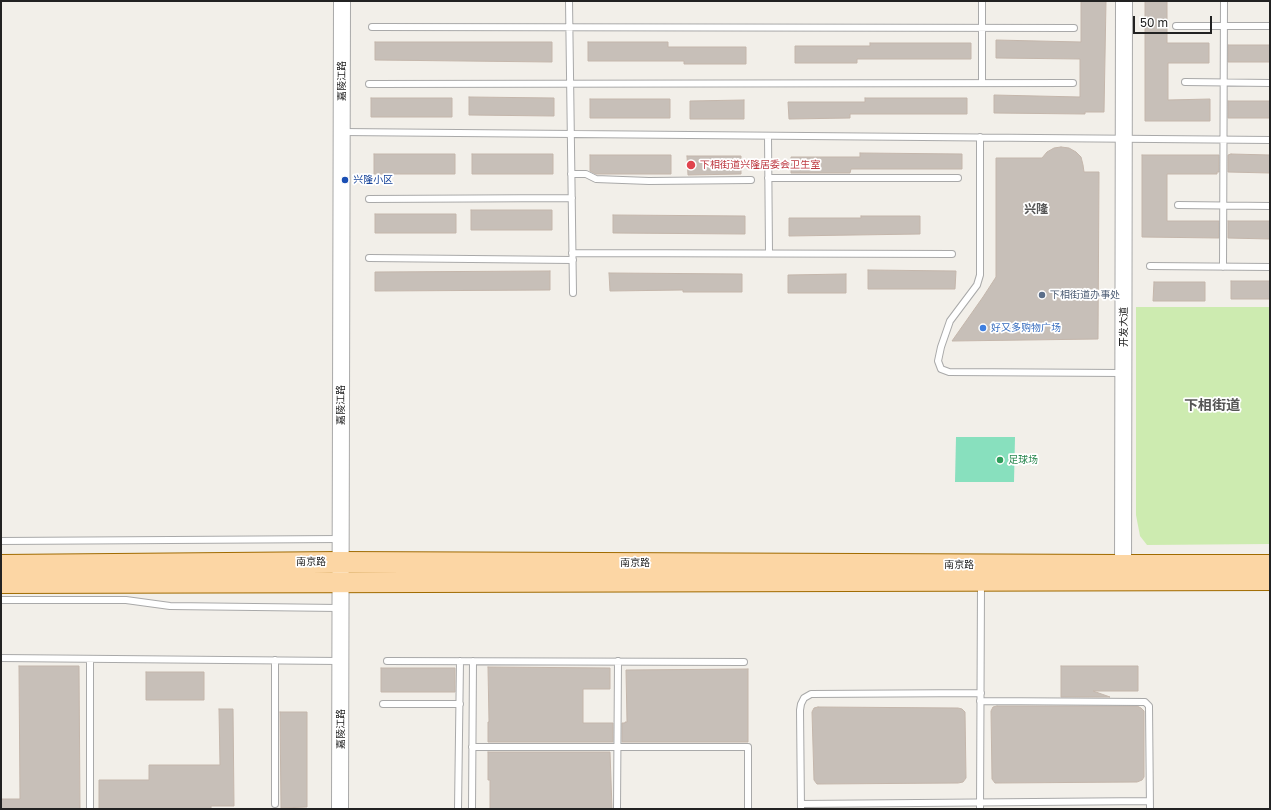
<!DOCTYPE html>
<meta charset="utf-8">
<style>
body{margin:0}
#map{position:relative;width:1271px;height:810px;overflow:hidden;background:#f2efe9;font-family:"Golos Text",sans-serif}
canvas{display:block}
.frame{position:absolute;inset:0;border:2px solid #222;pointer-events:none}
.scale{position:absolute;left:1133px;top:16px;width:79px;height:18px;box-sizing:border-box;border:2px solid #222;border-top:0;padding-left:5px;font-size:12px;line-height:14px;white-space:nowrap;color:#222;-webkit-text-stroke:3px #fff;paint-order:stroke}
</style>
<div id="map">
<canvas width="1271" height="810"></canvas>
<div class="frame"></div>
<div class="scale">50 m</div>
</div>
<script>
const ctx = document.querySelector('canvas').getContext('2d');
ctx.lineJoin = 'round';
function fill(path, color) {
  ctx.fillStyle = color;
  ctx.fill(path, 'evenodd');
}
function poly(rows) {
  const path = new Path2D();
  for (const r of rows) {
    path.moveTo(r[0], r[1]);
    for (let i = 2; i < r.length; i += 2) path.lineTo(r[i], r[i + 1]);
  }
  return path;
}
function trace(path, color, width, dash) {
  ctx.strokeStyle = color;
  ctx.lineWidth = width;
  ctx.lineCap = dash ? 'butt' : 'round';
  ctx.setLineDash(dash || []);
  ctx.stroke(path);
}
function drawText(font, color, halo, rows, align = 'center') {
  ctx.font = font + ' "Golos Text","Noto Sans SC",sans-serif';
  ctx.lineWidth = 3.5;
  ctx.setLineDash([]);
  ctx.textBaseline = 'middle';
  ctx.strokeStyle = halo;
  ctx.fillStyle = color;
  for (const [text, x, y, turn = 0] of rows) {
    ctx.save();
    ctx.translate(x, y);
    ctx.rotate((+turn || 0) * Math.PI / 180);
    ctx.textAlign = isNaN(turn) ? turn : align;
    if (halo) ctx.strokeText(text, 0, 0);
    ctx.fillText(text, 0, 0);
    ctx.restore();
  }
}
const grass = poly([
 [1136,307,1270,307,1270,544,1147,545,1140,536,1136,515]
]);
const pitch = poly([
 [956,437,1015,437,1014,482,955,482]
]);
const building = poly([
 [1081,1,1106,1,1104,112,1085,112,1085,114,994,113,994,95,1080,97,1080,59,996,58,996,40,1081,42,1081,1],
 [1145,1,1167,1,1167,43,1209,43,1209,63,1168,63,1168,100,1210,99,1210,121,1145,121,1145,1],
 [375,42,552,42,552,62,375,60,375,42],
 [588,42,668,42,668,47,746,47,746,64,684,64,684,61,588,61,588,42],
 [870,43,971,43,971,59,857,59,857,63,795,63,795,46,870,46,870,43],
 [1228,45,1270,45,1270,62,1228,62,1228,45],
 [469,97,554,98,554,116,469,115,469,97],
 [371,98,452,98,452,117,371,117,371,98],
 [865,98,967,98,967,114,850,114,850,118,789,119,788,102,865,102,865,98],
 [590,99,670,99,670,118,590,118,590,99],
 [744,100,744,119,690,119,690,101,744,100],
 [1228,101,1270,101,1270,118,1228,118,1228,101],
 [1061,147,1069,148,1076,152,1081,157,1083,165,1084,172,1099,172,1098,339,952,341,983,297,996,277,996,158,1042,158,1047,152,1054,148,1061,147],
 [860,153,962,154,962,169,851,169,850,173,791,173,791,157,860,157,860,153],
 [374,154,455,154,455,174,374,174,374,154],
 [472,154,553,154,553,174,472,174,472,154],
 [1231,154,1270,155,1270,173,1228,172,1228,155,1231,154],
 [590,155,671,155,671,174,596,174,590,171,590,155],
 [1142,155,1219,155,1219,172,1217,172,1217,174,1167,174,1167,221,1219,221,1219,238,1142,237,1142,155],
 [687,156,741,156,741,174,688,175,687,156],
 [471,210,552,210,552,230,471,230,471,210],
 [375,214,456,214,456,233,375,233,375,214],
 [613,215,745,216,745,234,613,233,613,215],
 [861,216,920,216,920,234,789,236,789,218,861,218,861,216],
 [1228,221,1270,221,1270,239,1228,238,1228,221],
 [868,270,956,271,955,289,868,289,868,270],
 [550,271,550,290,375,291,375,272,550,271],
 [609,273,742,274,742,292,683,292,683,290,610,291,609,273],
 [846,274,846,293,788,293,788,275,846,274],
 [1231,281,1270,281,1270,299,1231,299,1231,281],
 [1154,282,1205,282,1205,301,1153,301,1154,282],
 [19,666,79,666,80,809,1,809,1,799,20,799,19,666],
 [1061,666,1138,666,1138,691,1093,691,1110,697,1061,697,1061,666],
 [488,667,610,668,610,689,583,689,583,723,613,723,613,742,488,742,488,722,489,722,488,667],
 [381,668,455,668,455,692,381,692,381,668],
 [748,669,748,742,622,742,622,723,625,723,625,722,627,722,626,670,748,669],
 [146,672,204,672,204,700,146,700,146,672],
 [997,706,1137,706,1141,708,1144,711,1144,777,1142,780,1137,782,995,783,992,779,991,711,993,707,997,706],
 [818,707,958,708,962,709,965,712,966,778,963,782,958,783,817,784,814,780,812,712,814,708,818,707],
 [219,709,233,709,234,806,211,806,211,809,99,809,99,780,149,780,149,765,220,765,219,709],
 [280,712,307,712,307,807,281,808,280,712],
 [488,752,610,752,612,809,490,809,490,780,488,780,488,752]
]);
const service = poly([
 [569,1,573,293],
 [982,1,982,83],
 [1176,26,1270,26],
 [372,27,1074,28],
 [1185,82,1270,83],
 [369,84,1073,83],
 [342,132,1270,140],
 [768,136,769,253],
 [980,137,980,275,977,285,950,321,941,347,938,361,941,369,949,372,1122,373],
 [571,174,586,174,596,179,649,181,751,180],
 [768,178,958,178],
 [369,199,572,198],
 [1178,205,1270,206],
 [572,253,952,254],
 [369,258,573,260],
 [1150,266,1270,267],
 [1223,267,1224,1],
 [1,541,341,539],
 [1,600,126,600,170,606,339,608],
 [1,658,339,661],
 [90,659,90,809],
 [275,660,275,804],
 [387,661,744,662],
 [980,701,1145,702,1149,706,1150,809],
 [383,704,460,704],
 [472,747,748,747,748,809],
 [801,804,1150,801],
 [458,809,460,661],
 [472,809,473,661],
 [617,809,618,661],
 [801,809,800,710,801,704,804,698,811,694,981,693],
 [980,809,981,584]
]);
const tertiary = poly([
 [1123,577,1124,1],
 [340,809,342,1]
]);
const primary = poly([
 [1,565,340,562,1123,565,1270,565],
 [1,583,1270,580]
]);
const markers = [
 [691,165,5,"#e0444e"],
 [345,180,4,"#1a4fb4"],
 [1042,295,4,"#5c6f8a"],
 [983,328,4,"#3f7fe0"],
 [1000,460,4,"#2e9e5b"]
];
const streetNames = [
 ["嘉陵江路",342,81,-90],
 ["开发大道",1124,327,-90],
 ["嘉陵江路",341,405,-90],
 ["南京路",311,562],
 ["南京路",635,563],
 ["南京路",959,565],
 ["嘉陵江路",341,729,-90]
];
const healthNames = [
 ["下相街道兴隆居委会卫生室",700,165]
];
const transitNames = [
 ["兴隆小区",353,180]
];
const serviceNames = [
 ["下相街道办事处",1050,295]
];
const shopNames = [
 ["好又多购物广场",991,328]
];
const leisureNames = [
 ["足球场",1008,460]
];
const quarterNames = [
 ["兴隆",1036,209]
];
const districtNames = [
 ["下相街道",1212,406]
];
fill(grass, '#cdebb0');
fill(pitch, '#88e0be');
fill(building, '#c7bfb8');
trace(building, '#c4b6ab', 1);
trace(service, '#a9a9a9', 8);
trace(tertiary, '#a9a9a9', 18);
trace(primary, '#a06b00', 22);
trace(service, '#fff', 6);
trace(tertiary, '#fff', 16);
trace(primary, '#fcd6a4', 20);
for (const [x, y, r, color] of markers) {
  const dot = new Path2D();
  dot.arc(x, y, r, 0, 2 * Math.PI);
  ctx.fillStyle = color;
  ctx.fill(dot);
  trace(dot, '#fff', 1.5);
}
drawText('10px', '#222', '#fff', streetNames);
drawText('10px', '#be3a42', '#fff', healthNames, 'left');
drawText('10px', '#164399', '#fff', transitNames, 'left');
drawText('10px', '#4e5e75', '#fff', serviceNames, 'left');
drawText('10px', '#366cbe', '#fff', shopNames, 'left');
drawText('10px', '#27864d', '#fff', leisureNames, 'left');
drawText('bold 12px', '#555', '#fff', quarterNames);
drawText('bold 14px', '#555', '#fff', districtNames);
</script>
